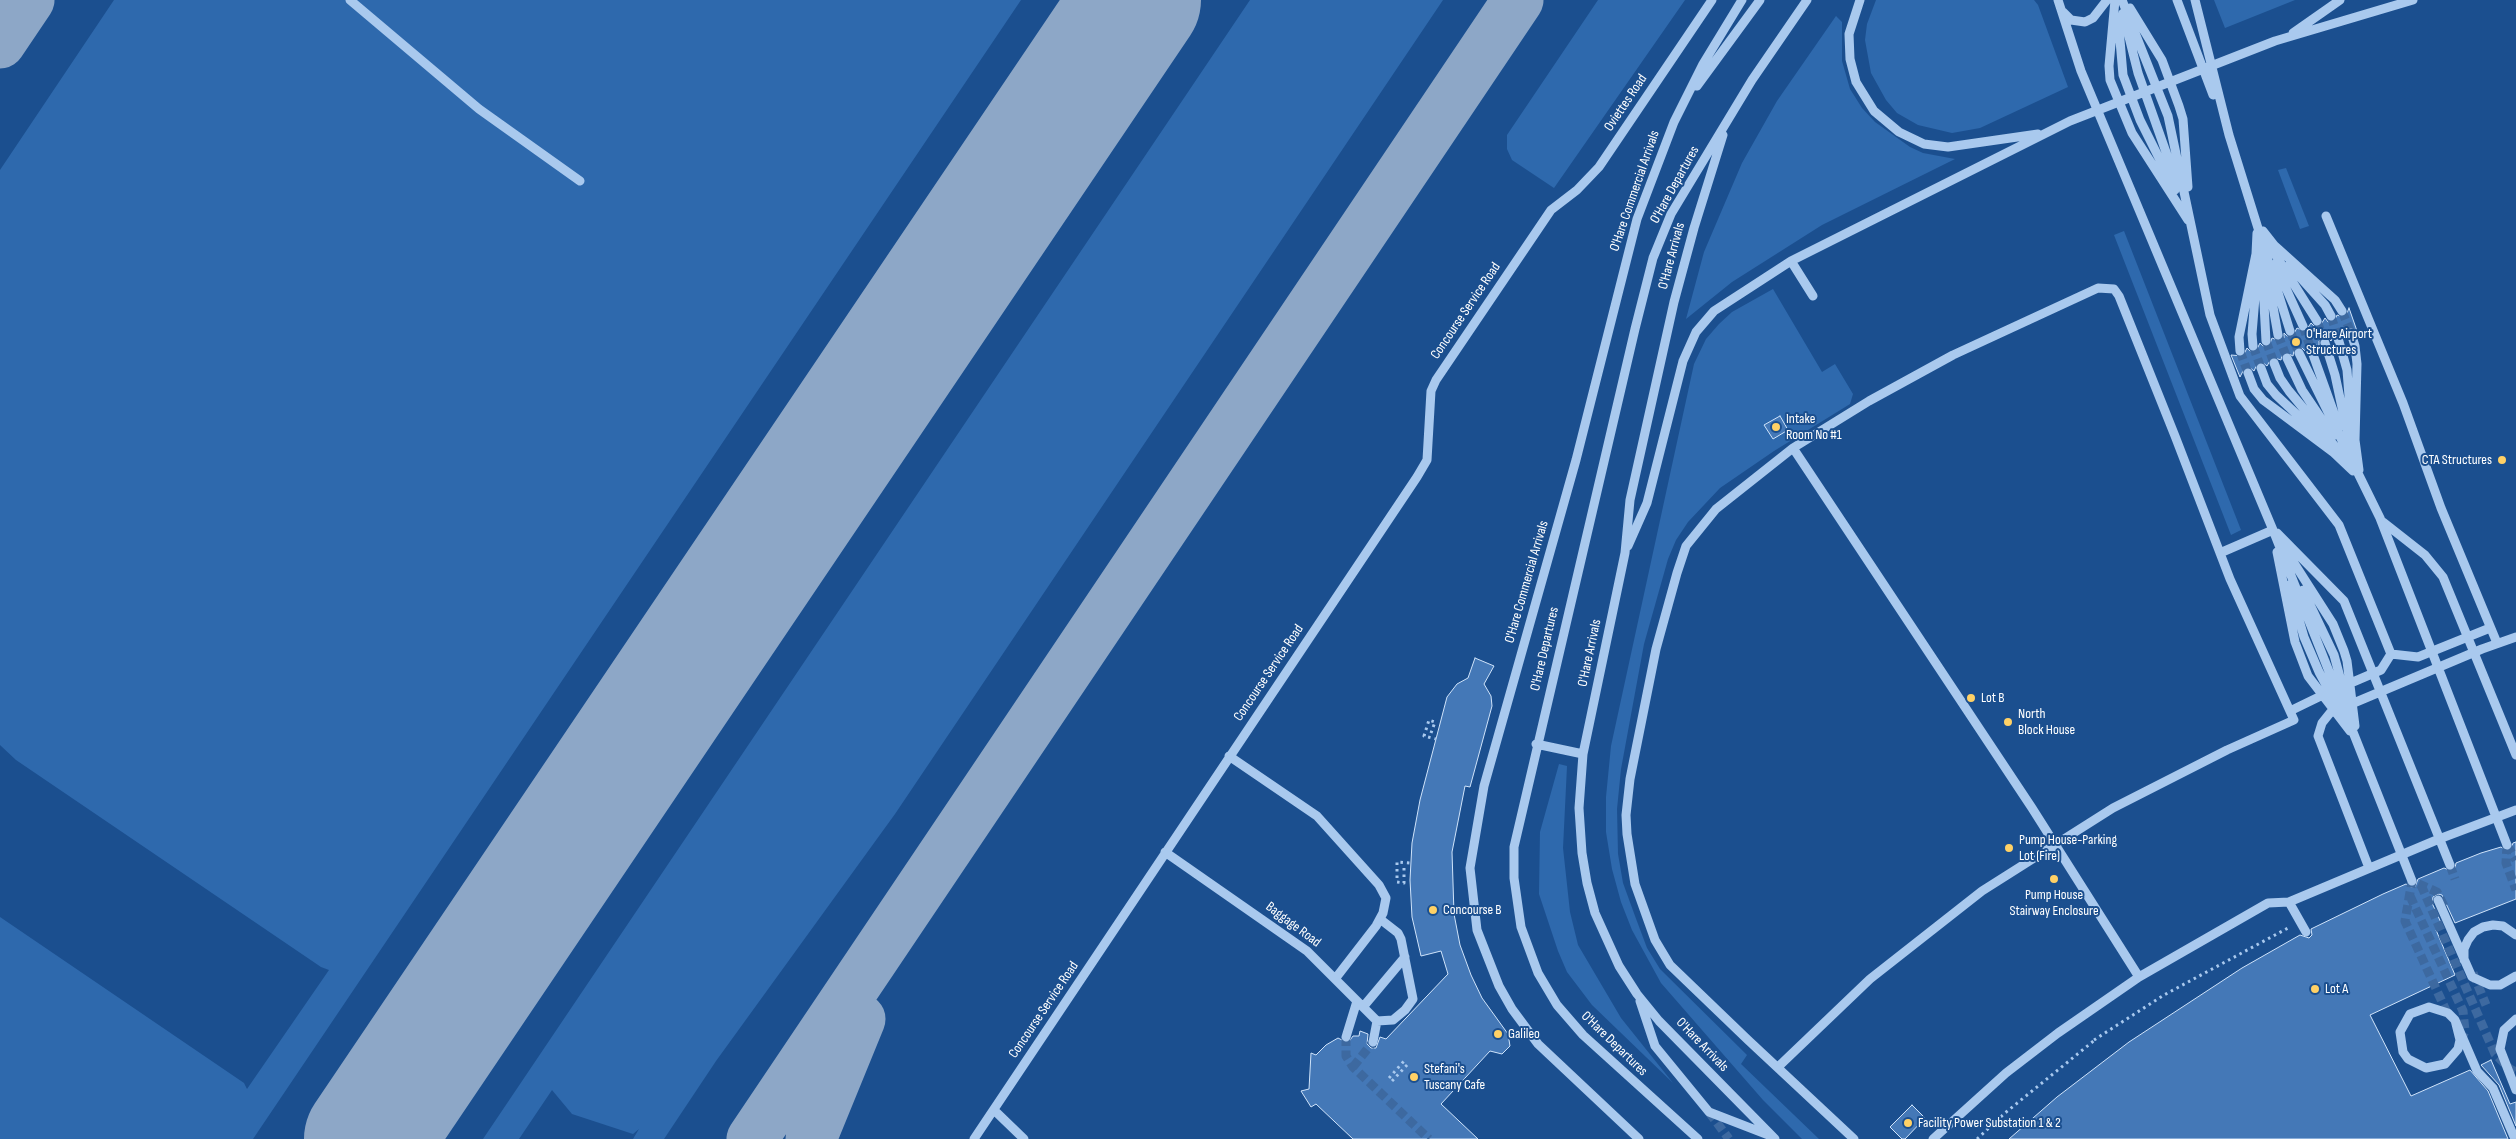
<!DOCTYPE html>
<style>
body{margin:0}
canvas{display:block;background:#1b4f8f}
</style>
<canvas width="2516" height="1139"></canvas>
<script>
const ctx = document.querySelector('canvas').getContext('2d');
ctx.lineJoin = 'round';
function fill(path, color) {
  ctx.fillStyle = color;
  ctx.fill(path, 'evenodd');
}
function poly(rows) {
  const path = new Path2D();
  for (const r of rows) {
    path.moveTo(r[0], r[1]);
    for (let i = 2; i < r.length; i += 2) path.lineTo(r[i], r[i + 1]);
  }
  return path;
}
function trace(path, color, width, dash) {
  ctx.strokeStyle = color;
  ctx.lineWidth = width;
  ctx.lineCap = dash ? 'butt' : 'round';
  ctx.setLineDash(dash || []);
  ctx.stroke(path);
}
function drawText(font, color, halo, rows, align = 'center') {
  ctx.font = font + ' "Sofia Sans Condensed",sans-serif';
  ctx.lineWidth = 4;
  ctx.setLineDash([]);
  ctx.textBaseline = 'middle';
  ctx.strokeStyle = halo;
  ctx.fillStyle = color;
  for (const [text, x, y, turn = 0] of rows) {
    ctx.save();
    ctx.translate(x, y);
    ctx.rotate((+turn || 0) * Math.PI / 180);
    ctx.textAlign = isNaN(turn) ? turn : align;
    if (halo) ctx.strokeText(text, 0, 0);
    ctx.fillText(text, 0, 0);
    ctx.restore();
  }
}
const green = poly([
 [114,0,1021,0,253,1139,0,1139,0,917,244,1083,247,1089,329,970,321,967,16,760,0,745,0,170],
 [1250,0,1443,0,895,814,716,1061,664,1139,633,1139,639,1129,633,1134,572,1114,552,1090,519,1139,483,1139],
 [1598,0,1685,0,1554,188,1512,160,1507,149,1507,135],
 [1876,0,2034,0,2038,5,2068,87,1980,128,1952,133,1918,125,1897,113,1886,100,1871,73,1865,40,1867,24],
 [2214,0,2295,0,2225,28],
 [1836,16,1842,22,1842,61,1850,89,1862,108,1875,122,1910,147,1923,153,1955,159,1822,225,1732,282,1686,319,1704,252,1742,163,1777,101],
 [2286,168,2309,226,2300,229,2278,170],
 [2124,231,2241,530,2231,535,2114,235],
 [1773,289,1822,372,1835,364,1853,394,1850,404,1774,451,1720,488,1688,522,1676,540,1668,559,1644,644,1621,769,1617,809,1618,854,1623,883,1635,916,1647,948,1660,969,1747,1055,1741,1064,1819,1139,1802,1139,1763,1100,1661,983,1632,930,1621,902,1612,869,1606,832,1606,797,1611,746,1694,364,1706,339,1719,324,1732,312],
 [1559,764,1567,766,1563,848,1570,912,1578,945,1621,1018,1673,1083,1592,1005,1567,972,1558,951,1539,894,1540,832]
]);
const taxiway = poly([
 [0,43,29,0],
 [752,1139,1518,0],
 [811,1139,860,1019]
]);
const runway = poly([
 [368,1139,1137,0]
]);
const building = poly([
 [2349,308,2357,331,2350,327,2346,329,2344,336,2340,332,2336,332,2331,341,2327,337,2323,337,2319,341,2319,346,2308,343,2305,351,2302,348,2297,347,2294,350,2293,356,2285,352,2282,355,2281,360,2272,357,2267,366,2262,362,2258,362,2254,371,2249,367,2245,367,2240,377,2231,355,2243,356,2247,348,2251,352,2256,351,2260,343,2264,347,2269,346,2272,338,2280,341,2284,338,2284,333,2288,337,2292,337,2297,328,2305,332,2311,323,2315,327,2320,326,2325,318,2328,322,2334,322,2337,315,2342,317,2346,316,2349,308],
 [1780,416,1788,430,1773,439,1764,425,1780,416],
 [1475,658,1494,666,1484,684,1491,696,1492,706,1470,787,1465,786,1452,852,1454,914,1460,945,1471,975,1482,998,1508,1034,1510,1046,1502,1054,1490,1051,1441,1104,1478,1139,1353,1139,1316,1104,1311,1107,1301,1091,1309,1089,1311,1053,1316,1055,1326,1045,1338,1038,1348,1043,1353,1036,1359,1036,1360,1031,1368,1034,1367,1044,1371,1048,1376,1048,1380,1037,1386,1039,1448,974,1441,951,1421,956,1412,917,1410,880,1412,843,1420,800,1447,697,1457,684,1468,678,1475,658],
 [2516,842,2516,899,2455,923,2442,895,2438,894,2433,897,2432,903,2443,927,2436,930,2455,975,2370,1015,2411,1096,2470,1070,2488,1091,2508,1139,2009,1139,2057,1097,2129,1042,2242,968,2300,935,2309,938,2312,935,2311,929,2383,894,2406,884,2411,887,2415,887,2418,879,2444,868,2452,871,2455,868,2456,863,2481,853,2501,847,2506,851,2510,851,2513,843,2516,842],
 [2491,1060,2510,1104,2516,1102,2516,1126,2499,1085,2481,1065,2491,1060],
 [1912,1105,1925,1118,1905,1139,1902,1139,1890,1127,1912,1105]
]);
const minorTunnel = poly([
 [2342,311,2351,333],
 [2331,316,2338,338],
 [2317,321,2325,343],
 [2303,326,2311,349],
 [2290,331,2299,353],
 [2278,335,2287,358],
 [2266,341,2274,363],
 [2253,346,2261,368],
 [2240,351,2248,373],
 [2507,845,2506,863,2516,890],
 [2507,845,2516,860],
 [2450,865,2455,879],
 [2421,885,2495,1054,2510,1069,2516,1072],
 [2410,896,2463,1011,2465,1031,2460,1043],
 [2444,906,2437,892,2412,881,2405,921,2449,1017],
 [2473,973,2486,1005],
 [1346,1037,1346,1056,1353,1067,1429,1139],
 [1353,1067,1373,1042],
 [1709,1112,1729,1139]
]);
const path = poly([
 [1431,733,1435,722,1429,720,1424,736,1436,739],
 [1404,868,1404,883,1397,882,1397,862,1411,863],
 [2094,1040,2164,995,2288,928],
 [1389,1078,1404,1061],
 [1392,1081,1408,1064],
 [1977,1139,2005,1113,2096,1039]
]);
const minor = poly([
 [350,0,479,109,580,181],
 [1860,0,1849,34,1850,59,1856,82,1874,111,1899,132,1924,144,1948,147,2038,134],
 [2058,0,2081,71,2273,530,2412,881],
 [2115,0,2109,66,2110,80,2132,133,2188,220],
 [2122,0,2168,116,2210,315,2240,396,2339,525,2391,654],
 [2177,0,2213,95],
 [2195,0,2229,135,2290,331],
 [2130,8,2162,60,2179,106,2183,119,2188,187],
 [2063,12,2071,20,2085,22,2093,18,2107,0],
 [2123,13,2138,73,2178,186],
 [2118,17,2123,75,2140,120,2175,190],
 [2293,33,2340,0],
 [1697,86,1760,0],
 [1723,135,1694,228,1674,302,1630,500,1625,553,1583,754,1579,808,1582,853,1587,883,1595,913,1619,966,1637,994,1659,1021,1775,1139],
 [2326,216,2403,403,2441,508,2497,643],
 [2263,231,2274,245,2335,300,2342,311],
 [2268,243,2317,321],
 [2261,248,2266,341],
 [1791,261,1813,296],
 [2275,264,2303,326],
 [2289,265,2325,305,2331,316],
 [2266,267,2278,335],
 [2351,333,2355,346,2357,364,2355,440,2359,470],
 [2338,338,2347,370,2351,423],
 [2325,343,2335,375,2352,454],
 [2253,346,2252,334,2257,273],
 [2311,349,2339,427],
 [2240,351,2239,337,2256,254,2257,233],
 [2299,353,2380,518,2507,845],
 [2287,358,2302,390,2333,436],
 [2274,363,2280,378,2289,391,2343,456],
 [2261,368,2267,384,2276,395,2322,438],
 [2248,373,2254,389,2263,400,2334,453,2353,471],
 [1793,448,2032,808,2139,977,2058,1033,2006,1073,1933,1139],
 [2383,522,2425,555,2443,577,2516,755],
 [2277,533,2344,601,2450,865],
 [1628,546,1647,503,1683,361,1696,332,1714,311,1791,261,2070,121,2275,41,2413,0],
 [2285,549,2333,624,2344,651,2347,661,2355,726],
 [2277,552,2295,642,2308,676,2350,731],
 [2220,553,2273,530],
 [2289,585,2304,637,2319,672,2339,709],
 [2303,590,2334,655,2347,703],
 [2391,654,2418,657,2490,628],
 [2346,685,2381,670,2391,654],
 [2290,711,2327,693],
 [1536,744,1583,754],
 [1229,756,1317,816,1379,885,1386,898,1383,913,1376,926,1335,979],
 [1165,852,1307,951,1377,1021,1373,1042],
 [2369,868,2318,736,2322,723,2330,713,2482,649,2516,637],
 [2438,900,2472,977,2490,985,2500,985,2516,976],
 [2289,902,2306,932],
 [2464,960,2464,949,2468,940,2474,932,2483,927,2493,925,2503,926,2516,935],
 [2139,977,2268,903,2289,902,2439,839,2516,810],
 [1640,1001,1655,1046,1709,1112,1771,1136],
 [1363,1007,1405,957],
 [2516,1019,2504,1030,2500,1049,2516,1090],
 [2455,1020,2460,1040,2458,1049,2445,1064,2426,1068,2408,1059,2403,1052,2400,1032,2410,1014,2429,1007,2448,1013,2455,1020,2477,1071,2493,1088,2515,1139],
 [1377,1021,1393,1020,1405,1010,1413,999,1401,939,1398,933,1380,919],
 [1346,1037,1357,1001],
 [1778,1067,1870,979,1982,891,2113,808,2227,750,2294,720,2230,579,2175,436,2119,296,2114,289,2098,288,1953,355,1869,401,1793,448,1716,509,1686,546,1677,573,1656,649,1630,779,1626,815,1627,834,1635,884,1655,940,1670,965,1748,1040,1854,1139],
 [994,1110,1024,1139],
 [974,1139,1417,477,1427,460,1431,391,1436,380,1551,210,1577,190,1599,167,1712,0],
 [1639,1139,1538,1044,1512,1009,1499,986,1477,930,1470,868,1484,786,1576,460,1637,219,1674,122,1703,64,1742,0],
 [1698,1139,1583,1035,1557,1005,1538,973,1521,927,1514,878,1514,847,1635,329,1653,258,1671,214,1752,80,1807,0]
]);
const markers = [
 [2296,342,5,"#ffd166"],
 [1776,427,5,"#ffd166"],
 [2502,460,5,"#ffd166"],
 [1971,698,5,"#ffd166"],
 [2008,722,5,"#ffd166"],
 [2009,848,5,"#ffd166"],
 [2054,879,5,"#ffd166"],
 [1433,910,5,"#ffd166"],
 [2315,989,5,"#ffd166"],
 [1498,1034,5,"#ffd166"],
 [1414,1077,5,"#ffd166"],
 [1908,1123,5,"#ffd166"]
];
const streetNames = [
 ["Oviettes Road",1626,103,-56],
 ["O'Hare Departures",1675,185,-61],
 ["O'Hare Commercial Arrivals",1635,191,-71],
 ["O'Hare Arrivals",1672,256,-75],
 ["Concourse Service Road",1466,311,-56],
 ["O'Hare Commercial Arrivals",1527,582,-74],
 ["O'Hare Departures",1545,649,-77],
 ["O'Hare Arrivals",1590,653,-78],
 ["Concourse Service Road",1269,673,-56],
 ["Baggage Road",1293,925,37],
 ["Concourse Service Road",1044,1010,-56],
 ["O'Hare Departures",1614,1044,44],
 ["O'Hare Arrivals",1702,1045,46]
];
const poiNames = [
 ["O'Hare Airport",2306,334],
 ["Structures",2306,350],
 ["Intake",1786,419],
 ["Room No #1",1786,435],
 ["CTA Structures",2492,460,"right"],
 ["Lot B",1981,698],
 ["North",2018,714],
 ["Block House",2018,730],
 ["Pump House-Parking",2019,840],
 ["Lot (Fire)",2019,856],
 ["Pump House",2054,895,"center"],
 ["Stairway Enclosure",2054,911,"center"],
 ["Concourse B",1443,910],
 ["Lot A",2325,989],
 ["Galileo",1508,1034],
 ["Stefani's",1424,1069],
 ["Tuscany Cafe",1424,1085],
 ["Facility Power Substation 1 & 2",1918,1123]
];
fill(green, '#2e69ad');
trace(taxiway, '#8da7c7', 51);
trace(runway, '#8da7c7', 128);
fill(building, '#4478b7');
trace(building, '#cfe3fa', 1);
trace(minorTunnel, '#3d69a0', 9, [9, 4.5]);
trace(path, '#a9c9ee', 3, [2.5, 4]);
trace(minor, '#a9c9ee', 9);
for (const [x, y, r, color] of markers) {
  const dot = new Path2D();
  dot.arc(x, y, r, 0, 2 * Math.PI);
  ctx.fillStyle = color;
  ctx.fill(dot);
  trace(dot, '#1b4f8f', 2);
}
drawText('14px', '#fff', '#1b4f8f', streetNames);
drawText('14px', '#fff', '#1b4f8f', poiNames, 'left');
</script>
